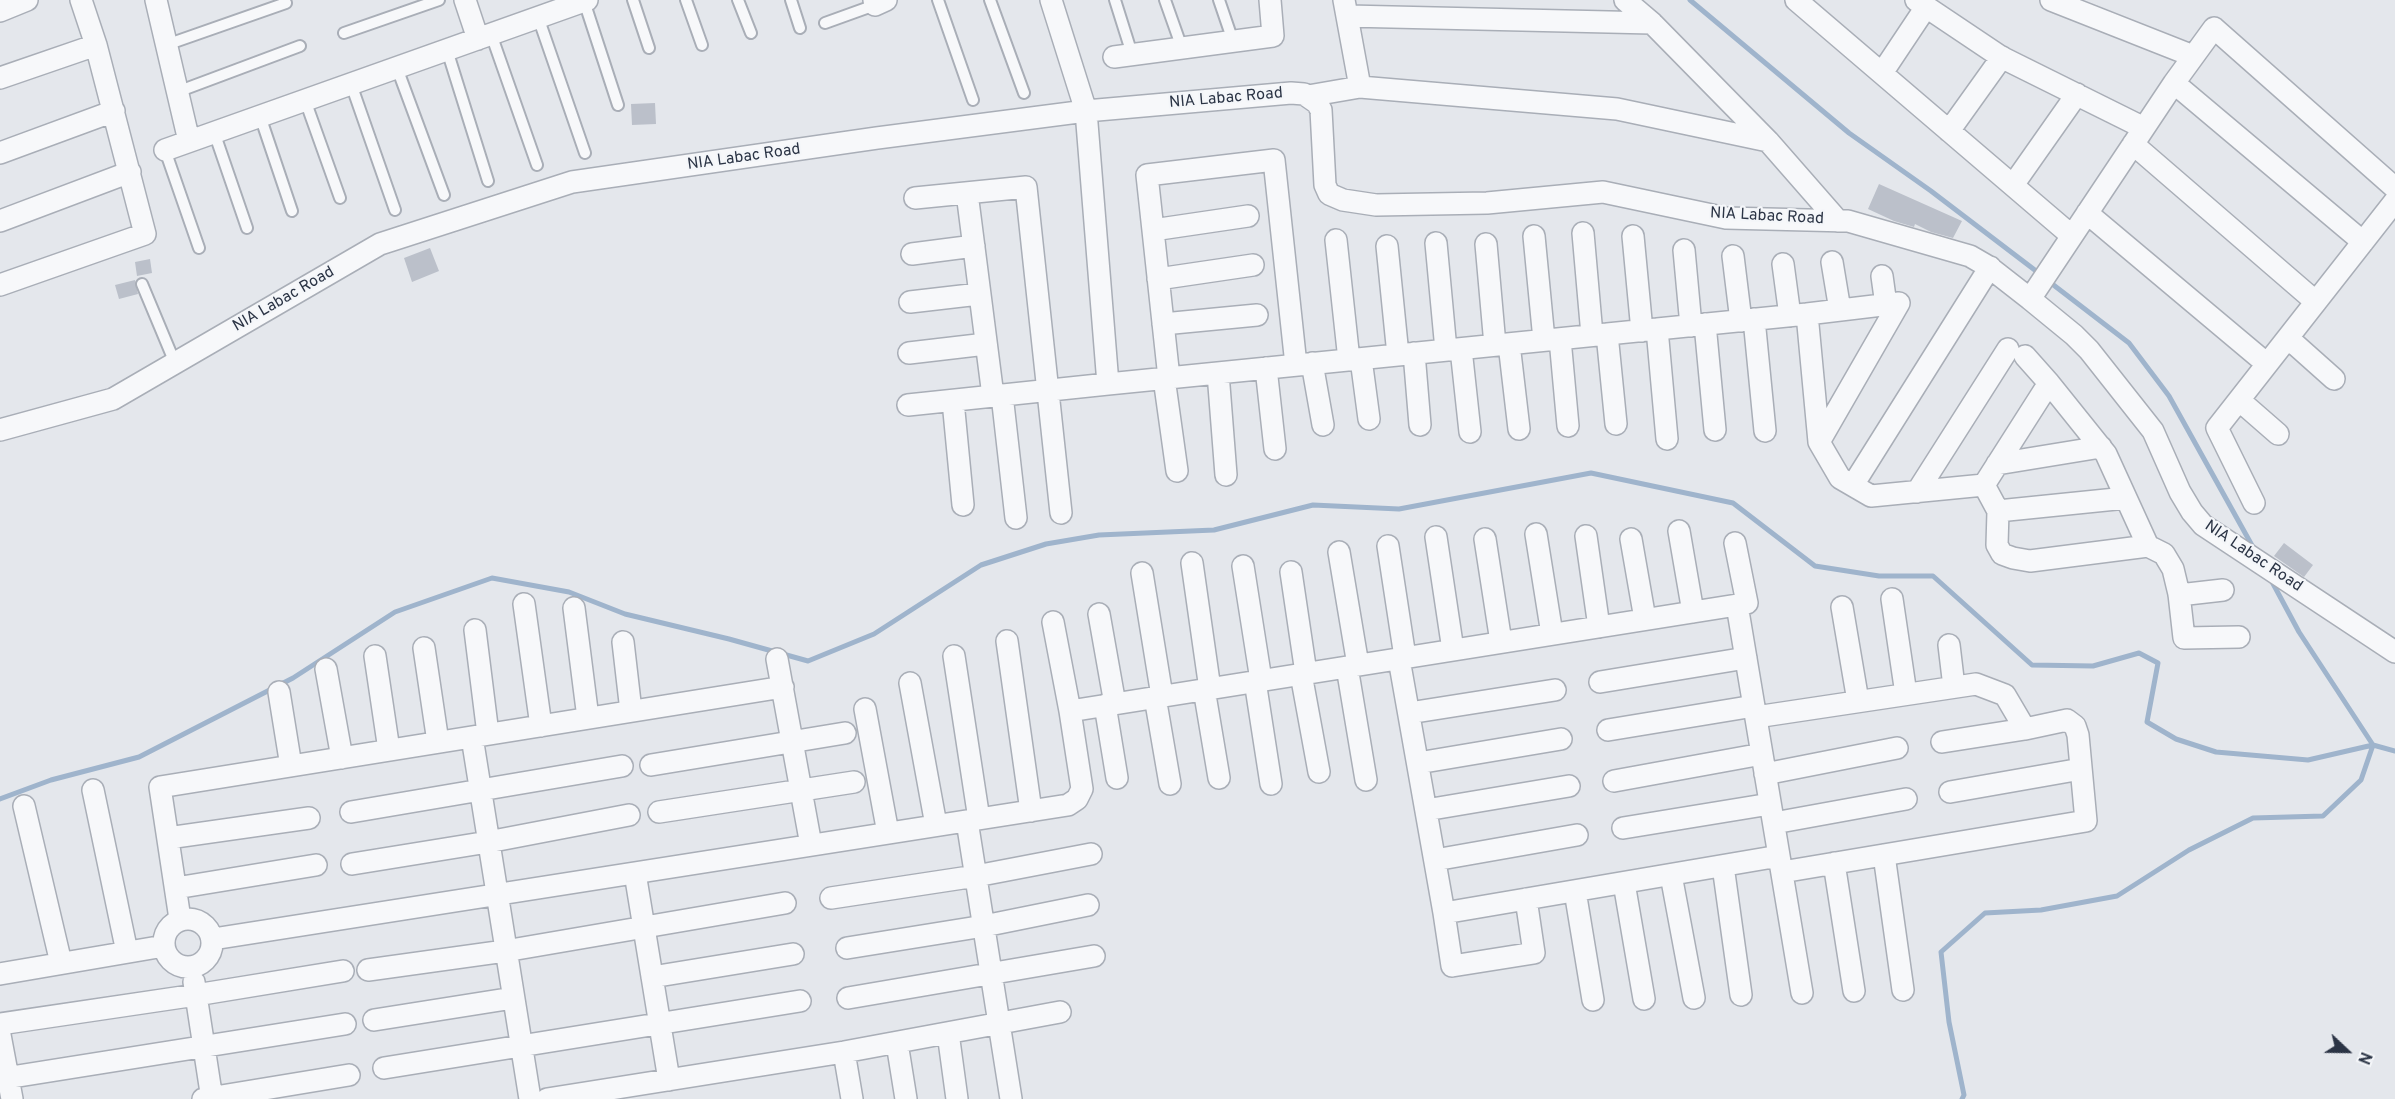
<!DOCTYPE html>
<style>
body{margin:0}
#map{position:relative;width:2395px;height:1099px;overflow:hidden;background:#e4e7ec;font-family:Overpass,sans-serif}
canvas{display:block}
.north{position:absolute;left:2317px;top:1021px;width:60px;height:60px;-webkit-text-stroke:4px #f4f6f9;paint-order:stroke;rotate:112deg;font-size:16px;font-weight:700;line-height:24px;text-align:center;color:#2b3445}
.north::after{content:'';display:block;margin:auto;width:21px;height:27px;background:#2b3445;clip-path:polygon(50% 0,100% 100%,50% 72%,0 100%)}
</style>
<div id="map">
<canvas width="2395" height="1099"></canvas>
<div class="north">N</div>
</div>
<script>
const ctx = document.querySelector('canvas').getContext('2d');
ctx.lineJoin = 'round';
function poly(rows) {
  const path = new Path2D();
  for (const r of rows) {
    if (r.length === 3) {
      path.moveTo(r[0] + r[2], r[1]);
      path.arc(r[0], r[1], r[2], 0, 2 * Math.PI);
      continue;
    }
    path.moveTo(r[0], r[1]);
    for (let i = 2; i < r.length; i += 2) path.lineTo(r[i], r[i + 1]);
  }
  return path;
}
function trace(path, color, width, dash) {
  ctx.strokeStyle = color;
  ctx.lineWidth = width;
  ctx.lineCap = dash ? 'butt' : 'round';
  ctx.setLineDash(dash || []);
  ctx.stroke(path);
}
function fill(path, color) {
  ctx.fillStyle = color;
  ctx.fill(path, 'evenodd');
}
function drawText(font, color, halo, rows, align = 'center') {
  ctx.font = font + ' Overpass,sans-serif';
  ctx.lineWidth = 4.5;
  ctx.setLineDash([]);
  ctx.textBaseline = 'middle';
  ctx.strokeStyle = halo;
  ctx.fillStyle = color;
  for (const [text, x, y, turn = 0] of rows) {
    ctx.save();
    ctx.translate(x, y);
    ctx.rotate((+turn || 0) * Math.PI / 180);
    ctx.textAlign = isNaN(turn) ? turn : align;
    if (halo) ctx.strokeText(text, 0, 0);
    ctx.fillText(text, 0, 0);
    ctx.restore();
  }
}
const stream = poly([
 [1690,0,1849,133,1931,191,2040,274],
 [2047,280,2129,343,2169,396,2254,549],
 [2270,578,2299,632,2373,745],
 [0,799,51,780,139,757,293,678,395,612,492,578,569,592,625,614,729,639,808,661,874,634,981,565,1046,544,1099,535,1214,530,1313,505,1399,509,1591,473,1733,503,1815,566,1879,576,1933,576,2032,665,2093,666,2139,653,2158,663,2147,722,2176,739,2216,752,2308,760,2373,745,2395,751],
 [1962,1099,1964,1095,1949,1022,1941,952,1985,913,2041,910,2117,896,2189,850,2253,818,2323,816,2361,780,2373,745]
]);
const building = poly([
 [655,103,656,124,632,125,631,104],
 [1879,184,1962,221,1953,238,1931,232,1915,224,1914,227,1894,221,1868,209],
 [430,248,439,271,412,282,404,258],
 [150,259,152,273,137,276,135,262],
 [135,280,138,294,119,299,115,285],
 [2284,543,2313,565,2304,577,2274,556]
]);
const service = poly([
 [633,0,649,48],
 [686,0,702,45],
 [738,0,751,33],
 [791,0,800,28],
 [938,0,973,100],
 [990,0,1024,93],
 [1115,0,1132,54],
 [1165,0,1182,48],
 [1219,0,1233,41],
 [584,1,618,105],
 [538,17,585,153],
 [825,23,875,5],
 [344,33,439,0],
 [491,34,537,165],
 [166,45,286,3],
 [447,50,488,181],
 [397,68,444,195],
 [351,84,395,210],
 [177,92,300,46],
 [305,100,340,198],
 [260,116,292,211],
 [214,132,247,228],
 [165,150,199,248],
 [142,284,175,363]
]);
const minor = poly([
 [81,0,96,45],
 [156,0,189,141],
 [465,0,478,39],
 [874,0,875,5,886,0],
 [1051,0,1086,111,1108,384,1807,314,1819,442,1840,478,1871,496,1984,485,1998,511,1997,545,2002,554,2013,558,2030,561,2148,546,2164,554,2173,569,2179,594,2184,638,2239,637],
 [1344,0,1360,87],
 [1625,0,1652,23,1768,141,1838,221],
 [1796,0,2072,236],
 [1916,0,2001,57,2144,128],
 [2051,0,2193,56],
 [0,11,27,0],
 [1348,16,1652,23],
 [1114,57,1273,36,1270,0],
 [1882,73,1926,7],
 [0,78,96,45,145,234,0,285],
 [2174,83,2363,242],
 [1308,96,1360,87,1617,109,1768,141],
 [1949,131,2002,57],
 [2133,144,2316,302],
 [165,150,587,0],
 [0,153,114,111],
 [2013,185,2077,94],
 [967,193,993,396],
 [915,198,1026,187,1061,513],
 [2087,213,2267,364],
 [0,221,130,172],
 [1153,230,1248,216],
 [1583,233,1592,335],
 [1534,236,1544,340],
 [1633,236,1642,331],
 [1336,240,1349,360],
 [1436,243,1446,350],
 [1486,244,1495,345],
 [1387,246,1398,355],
 [1684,250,1691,326],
 [912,254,974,246],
 [1733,256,1741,321],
 [1832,262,1840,310],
 [1783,264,1790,316],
 [1882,276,1886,305],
 [1158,279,1253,265],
 [2030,299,2174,83,2214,28,2395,188],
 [910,302,979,294],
 [1807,314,1899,303,1819,442],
 [1754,319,1765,431],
 [1163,324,1257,315],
 [1705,324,1715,430],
 [1657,329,1667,439],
 [1607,334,1616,424],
 [2288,338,2334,379],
 [1560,339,1568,426],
 [1509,344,1519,429],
 [1461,349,1470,432],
 [909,353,986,344],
 [1414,353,1420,425],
 [2025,356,2049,383],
 [1361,359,1369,419],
 [1312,363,1323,425],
 [1266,368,1275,449],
 [1218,373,1226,475],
 [1164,378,1177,471],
 [1169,378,1147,175,1274,160,1296,365],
 [1002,395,1016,518],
 [2239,400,2278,434],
 [953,401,963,505],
 [908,405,1108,384],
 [0,430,113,399,380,244,572,182,877,138,1086,111,1291,93,1304,94,1317,103,1321,110,1325,185,1329,194,1343,200,1376,205,1487,203,1603,192,1726,218,1848,221,1970,256,1989,267,2030,299,2074,335,2089,350,2153,431,2180,492,2192,512,2203,525,2395,652],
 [1997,464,2101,447],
 [1853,485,1990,267],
 [1984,485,2049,383,2106,454,2148,546],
 [1917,492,2008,349],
 [2254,503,2217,428,2395,201],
 [1998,511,2126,498],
 [1679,531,1693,612],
 [1536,534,1552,634],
 [1586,536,1599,627],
 [1436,537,1453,650],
 [1485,539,1501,642],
 [1631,539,1645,619],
 [1735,543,1747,603,1737,605],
 [1388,546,1405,657],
 [1339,552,1358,665],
 [1192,563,1210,689],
 [1243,566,1261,680],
 [1291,572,1306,673],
 [1142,573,1162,696],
 [2179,595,2223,590],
 [1892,599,1906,694],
 [524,604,541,726],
 [1842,607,1858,701],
 [574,608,588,718],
 [1099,614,1115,704],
 [1053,622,1070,711],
 [475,630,488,734],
 [1007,641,1031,811],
 [623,642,631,711],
 [1949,645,1954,687],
 [424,648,438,742],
 [375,656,389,750],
 [954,656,979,819],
 [777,659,811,845],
 [1399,659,1444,913,1779,856],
 [1347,667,1366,780],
 [326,669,342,758],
 [1301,674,1319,772],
 [1255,681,1271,784],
 [1600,682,1746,658],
 [910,683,936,825],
 [1204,689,1219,778],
 [279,692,291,766],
 [1155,697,1170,784],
 [1105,705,1117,778],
 [865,709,888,833],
 [1409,713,1555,690],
 [1756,717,1976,684,2005,695,2025,729,2067,720,2075,726,2078,735,2086,821,1782,872],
 [1608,730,1754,706],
 [472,737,530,1099],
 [1942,742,2025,729],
 [1418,763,1561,739],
 [651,765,845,733],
 [1765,774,1897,748],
 [1614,781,1762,754],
 [93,790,127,952],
 [1950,792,2081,769],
 [24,806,61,963],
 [1426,810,1569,786],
 [351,812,622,766],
 [659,812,854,782],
 [967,821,1011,1099],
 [1774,823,1906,799],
 [1623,828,1770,804],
 [168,838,309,818],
 [1884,855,1903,990],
 [1435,860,1577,835],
 [1834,863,1854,991],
 [352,864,488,842,629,815],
 [1723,866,1741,995],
 [635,873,669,1080],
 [1671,875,1694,998],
 [1624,883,1644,999],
 [176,888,316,865],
 [1575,891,1593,1000],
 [831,898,976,876,1091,854],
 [1444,913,1452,966,1534,953,1526,899],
 [188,943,24],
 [180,919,160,787,783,687],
 [213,939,1068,805,1077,799,1082,789,1070,711,1737,605,1802,993],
 [847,948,984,926,1088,905],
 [368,970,505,951,785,903],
 [0,974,164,946],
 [652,977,793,954],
 [194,982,212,1099],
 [848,998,1094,956],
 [374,1020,513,998],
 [0,1024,196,995,343,971],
 [948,1033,957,1099],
 [0,1035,12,1099],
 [897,1043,906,1099],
 [844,1052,852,1099],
 [384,1068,800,1001],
 [0,1079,345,1024],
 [203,1099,349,1075],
 [547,1099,844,1052,1060,1012]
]);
const streetNames = [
 ["NIA Labac Road",1226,99,-5],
 ["NIA Labac Road",744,158,-8],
 ["NIA Labac Road",1767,217,3],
 ["NIA Labac Road",284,300,-30],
 ["NIA Labac Road",2253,557,34]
];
trace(stream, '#9fb4cc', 5);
fill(building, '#bbc0ca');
trace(service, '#a9aeb7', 14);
trace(minor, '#a9aeb7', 24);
trace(service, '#f7f8fa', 10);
trace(minor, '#f7f8fa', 21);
drawText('16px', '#2b3445', '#f4f6f9', streetNames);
</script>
